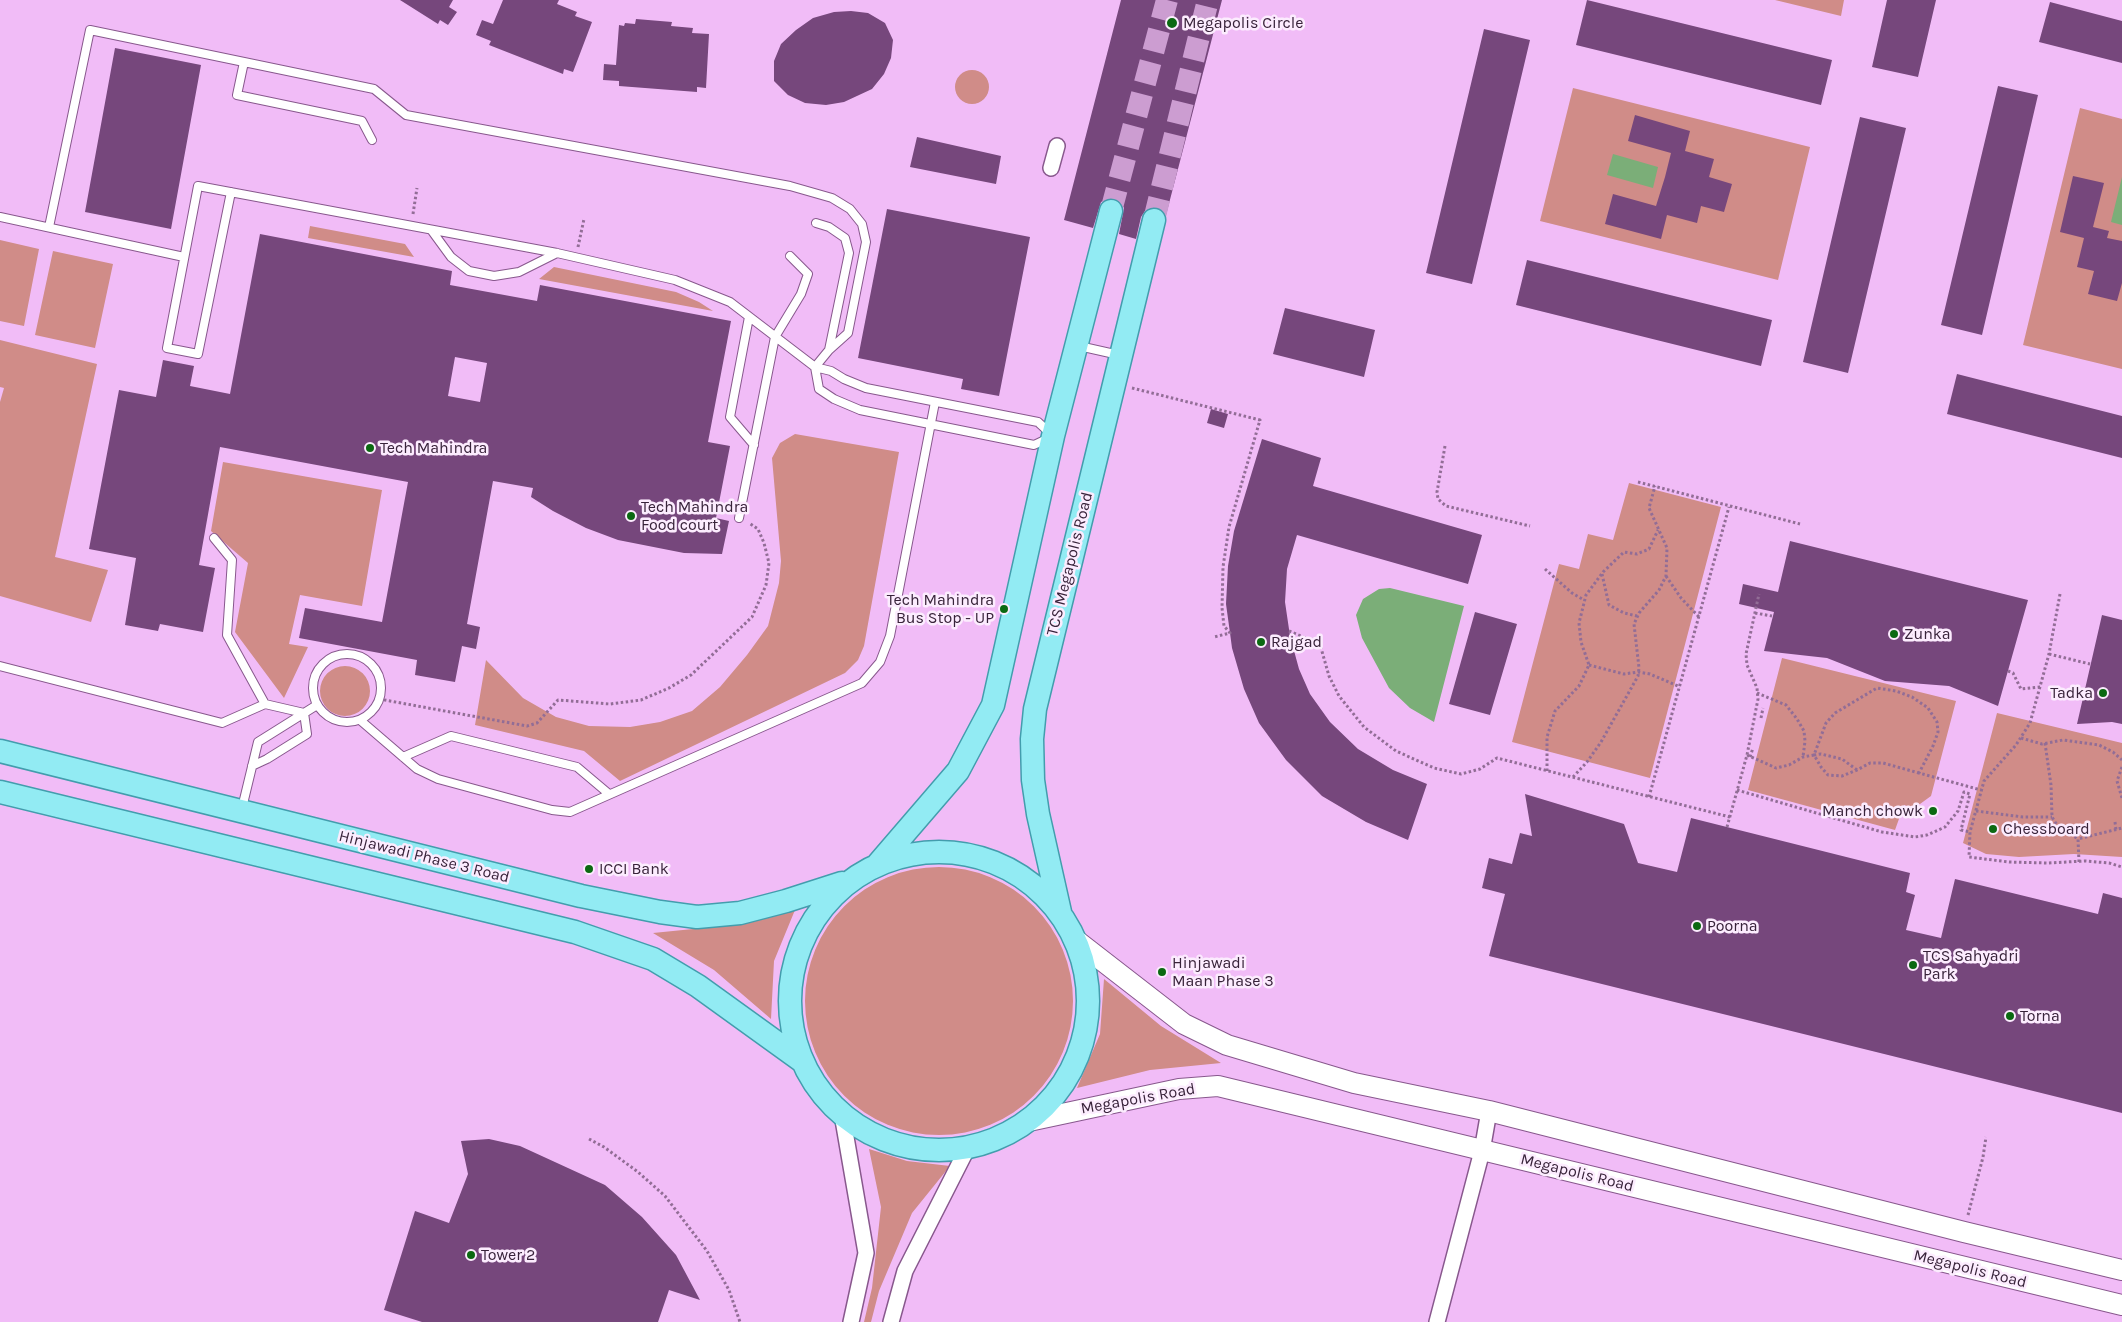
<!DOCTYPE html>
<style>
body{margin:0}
canvas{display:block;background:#f1bcf7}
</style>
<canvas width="2122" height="1322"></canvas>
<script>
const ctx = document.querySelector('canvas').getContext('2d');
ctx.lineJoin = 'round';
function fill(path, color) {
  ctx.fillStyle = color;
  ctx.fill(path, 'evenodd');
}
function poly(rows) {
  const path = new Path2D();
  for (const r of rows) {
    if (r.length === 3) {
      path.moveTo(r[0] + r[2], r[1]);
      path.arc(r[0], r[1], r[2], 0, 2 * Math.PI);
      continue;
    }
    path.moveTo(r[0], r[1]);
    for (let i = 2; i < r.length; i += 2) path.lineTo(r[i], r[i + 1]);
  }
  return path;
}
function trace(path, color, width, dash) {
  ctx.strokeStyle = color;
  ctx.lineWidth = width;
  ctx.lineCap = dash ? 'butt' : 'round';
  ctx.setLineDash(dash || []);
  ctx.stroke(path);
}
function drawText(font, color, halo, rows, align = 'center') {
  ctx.font = font + ' Karla,sans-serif';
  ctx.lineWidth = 5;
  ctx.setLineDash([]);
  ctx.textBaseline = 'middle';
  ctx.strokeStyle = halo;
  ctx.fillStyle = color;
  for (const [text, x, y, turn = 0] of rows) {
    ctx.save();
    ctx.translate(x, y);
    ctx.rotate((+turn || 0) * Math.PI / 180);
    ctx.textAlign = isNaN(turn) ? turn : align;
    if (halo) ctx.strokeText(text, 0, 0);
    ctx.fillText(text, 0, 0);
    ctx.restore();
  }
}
const green = poly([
 [1775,0,1844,0,1841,16],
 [972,87,17],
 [1573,88,1810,147,1778,280,1540,221],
 [2080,108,2122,119,2122,369,2023,345],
 [310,226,405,244,414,257,308,238],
 [0,240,39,249,24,326,0,321],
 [53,251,113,264,95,348,35,335],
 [554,267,676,292,699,302,713,311,539,279],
 [0,340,97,364,55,557,108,570,91,622,0,596,0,402,4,388,0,387],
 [795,434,899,452,864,646,858,660,845,673,620,781,584,751,475,725,486,660,523,698,556,717,589,726,630,727,660,722,692,711,720,687,747,655,768,626,779,583,781,561,772,458,780,443],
 [223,462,382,490,362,606,300,595,289,644,308,647,284,698,235,632,248,563,211,531],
 [1629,483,1721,507,1650,778,1512,742,1559,564,1579,569,1588,534,1613,540],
 [1782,658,1956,701,1931,796,1920,804,1910,807,1904,805,1895,830,1748,790],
 [345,691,25],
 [1997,713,2122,743,2122,857,2074,854,2019,857,1986,854,1963,843],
 [939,1001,134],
 [795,910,774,961,771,1019,714,970,653,933,723,926],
 [1104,979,1161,1026,1221,1063,1150,1070,1077,1088,1100,1034],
 [869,1149,907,1161,950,1166,912,1213,879,1291,871,1322,864,1322,872,1288,881,1207]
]);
const water = poly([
 [1613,154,1658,167,1653,188,1607,175],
 [2122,177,2122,225,2111,222],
 [1390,588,1464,606,1434,722,1410,708,1389,688,1362,638,1356,615,1363,599,1379,589]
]);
const building = poly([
 [400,0,453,0,449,7,457,12,448,25,440,20,438,24],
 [503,0,559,0,557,4,577,12,575,16,592,22,573,72,564,69,563,74,489,45,491,41,476,35,482,20,493,24],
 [1121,0,1222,0,1166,215,1163,210,1157,207,1151,207,1145,211,1141,217,1136,239,1119,234,1124,208,1120,201,1114,198,1107,199,1101,202,1093,228,1064,220],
 [1587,0,1832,60,1821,105,1576,45],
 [1887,0,1936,0,1918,77,1872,67],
 [2050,2,2122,21,2122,63,2039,42],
 [851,11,868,13,885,23,893,40,891,58,884,74,872,89,844,102,826,105,805,103,788,95,774,81,774,61,781,44,796,30,813,18,834,12],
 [636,19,672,22,671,26,693,28,692,33,709,34,706,88,697,87,697,92,619,86,619,81,603,80,604,64,616,65,619,25,624,26,625,23,635,24],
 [1484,29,1530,40,1472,284,1426,273],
 [115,48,201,65,171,229,85,212],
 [1998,86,2038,95,1982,335,1941,325],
 [1635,115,1690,131,1685,151,1714,159,1709,177,1732,184,1724,212,1701,206,1697,223,1667,215,1661,239,1605,224,1613,194,1656,206,1665,177,1671,153,1628,141],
 [1860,117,1906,128,1848,373,1803,362],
 [917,137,1001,156,996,184,910,167],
 [2073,176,2104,183,2093,227,2109,231,2107,238,2122,241,2122,283,2117,301,2088,294,2094,271,2077,267,2084,238,2060,232],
 [887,209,1030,237,999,396,961,389,963,379,858,358],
 [260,234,452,271,450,285,537,301,540,285,731,321,708,442,730,446,716,518,729,521,722,554,684,553,618,540,586,528,553,511,531,497,533,488,493,481,467,624,480,627,476,649,462,646,455,682,415,675,417,660,299,638,305,608,382,622,408,482,220,447,199,565,215,568,203,632,160,624,158,631,125,625,136,558,89,549,119,390,156,397,163,360,194,366,190,386,230,394],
 [455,357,487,363,480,402,448,396],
 [1527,260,1772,320,1761,366,1516,305],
 [1285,308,1375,330,1364,377,1273,354],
 [1957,374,2122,416,2122,458,1947,414],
 [1211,409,1228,414,1224,428,1207,423],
 [1262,439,1321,458,1313,486,1482,535,1468,584,1297,535,1287,569,1285,602,1290,636,1299,669,1310,694,1330,722,1358,749,1393,770,1427,784,1408,840,1366,822,1322,796,1286,760,1259,723,1244,689,1232,648,1230,633,1226,604,1228,566,1234,531],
 [1790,541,2028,600,1998,706,1949,686,1885,681,1827,658,1764,651,1774,612,1739,604,1743,584,1778,592],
 [1475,612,1517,624,1490,715,1449,704],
 [2102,615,2122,620,2122,724,2112,722,2077,724],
 [1525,794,1624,824,1638,863,1677,872,1691,818,1910,873,1906,892,1915,895,1906,930,1941,938,1955,879,2098,914,2103,893,2122,898,2122,1113,1489,956,1505,894,1482,888,1489,858,1512,864,1520,833,1532,836],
 [489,1139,520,1146,605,1185,642,1217,676,1255,700,1300,669,1290,658,1322,422,1322,384,1310,415,1211,449,1223,468,1174,461,1141]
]);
const primaryTunnel = poly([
 [1111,211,1167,0],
 [1154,220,1208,0]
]);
const path = poly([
 [413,214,417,188],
 [578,247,584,219],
 [1132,388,1260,420,1229,527,1223,567,1222,608,1224,626,1230,633,1214,637],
 [1445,446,1437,492,1438,499,1446,506,1530,526],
 [1638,482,1800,524],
 [1545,569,1572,593,1584,600],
 [1602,574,1609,605,1624,613,1637,616],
 [1666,576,1681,598,1699,617],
 [2060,594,2049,654,2030,723,2016,745,1984,781,1970,832,1969,857,2009,862,2048,863,2085,861,2109,863,2122,867],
 [1755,613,1772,616],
 [1289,631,1310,640,1321,648,1329,676,1339,696,1364,727,1396,751,1434,768,1461,774,1480,769,1497,758,1730,817],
 [2049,654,2090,664],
 [1589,665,1624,674,1638,672,1650,674,1680,687],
 [2008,671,2013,673,2021,689,2041,687],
 [1757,693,1786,705,1797,719,1804,731,1805,741,1803,757],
 [379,699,527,726,537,723,558,700,610,704,641,700,669,688,691,675,752,617,766,585,769,563,764,543,758,529,749,523],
 [1761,718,1763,708],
 [2021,738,2042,744,2063,740,2099,745,2113,752,2122,760],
 [2045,743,2051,785,2052,817,2057,825,2078,839],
 [1747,755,1776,768,1789,765,1803,757,1814,755,1826,723,1835,713,1877,688,1896,691,1912,697,1928,708,1937,722,1938,732,1933,746,1919,773,1981,790],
 [1750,757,1753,748],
 [2122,767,2117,781,2122,798],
 [1857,770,1842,759,1821,754,1814,755,1821,767,1828,775,1842,776,1857,770,1870,763,1883,763,1919,773],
 [1547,771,1547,737,1555,711,1579,686,1589,665,1581,642,1579,623,1586,595,1603,572,1624,552,1637,554,1649,549,1658,530],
 [1573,777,1587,762,1601,742,1638,676,1639,668,1634,624,1639,613,1659,590,1666,576,1667,548,1649,508,1655,486],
 [1737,790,1882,832,1915,837,1927,835,1945,827,1958,811,1964,792,1970,794,1961,830,1970,832],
 [1649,797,1729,507],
 [1976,811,2023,817,2052,817],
 [2115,822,2116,830],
 [1727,827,1747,755,1758,699,1757,688,1747,665,1746,654,1759,594],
 [2079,862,2078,839,2122,828],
 [589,1139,604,1147,638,1172,665,1196,707,1251,729,1290,740,1322],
 [1968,1215,1983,1157,1986,1137]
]);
const lane = poly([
 [244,62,237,95,362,121,372,140],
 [231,192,198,354,167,348,198,186,557,253,675,280,730,302,815,367,831,371,844,379,866,388,1038,422,1053,436,1034,445,860,410,834,399,819,389,815,367],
 [0,217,184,257],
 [49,227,90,30,374,89,406,115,790,186,832,198,850,209,862,224,866,242,848,333,829,350],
 [432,231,451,257,469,271,494,276,519,272,557,253],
 [749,317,730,417,754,445],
 [1079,346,1119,355],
 [815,367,829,350,849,253,845,238,829,227,816,223],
 [739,518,775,337,801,294,808,274,790,256],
 [214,538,232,560,227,635,265,704],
 [347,688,34],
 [0,666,222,723,265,704,304,713],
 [360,720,417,769,438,779,552,810,570,812,862,683,880,662,890,636,935,402],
 [403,757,451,736,577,767,609,794],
 [252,766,267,759,307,734,304,713],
 [242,808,258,742,317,705]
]);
const street = poly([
 [1051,168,1057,146],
 [842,1114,866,1253,851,1322],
 [891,1322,905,1271,968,1147],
 [1437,1322,1482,1151,1489,1111]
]);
const secondary = poly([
 [1077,941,1184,1024,1227,1045,1354,1083,1489,1111,1964,1232,2122,1270],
 [1029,1121,1179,1089,1218,1086,2122,1305]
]);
const primary = poly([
 [0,751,581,896,660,912,697,917,740,913,786,901,842,883],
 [0,792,575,932,653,959,698,986,802,1061],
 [939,1001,149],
 [878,864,958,771,993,705,1053,436,1111,211],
 [1060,912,1038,814,1033,780,1032,739,1035,709,1154,220]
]);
const markers = [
 [1172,23,6,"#0b6912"],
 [370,448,5,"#0b6912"],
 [631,516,5,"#0b6912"],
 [1004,609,5,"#0b6912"],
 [1894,634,5,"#0b6912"],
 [1261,642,5,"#0b6912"],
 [2103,693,5,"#0b6912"],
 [1933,811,5,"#0b6912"],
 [1993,829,5,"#0b6912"],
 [589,869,5,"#0b6912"],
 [1697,926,5,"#0b6912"],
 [1913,965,5,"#0b6912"],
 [1162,972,5,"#0b6912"],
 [2010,1016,5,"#0b6912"],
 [471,1255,5,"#0b6912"]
];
const poiNames = [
 ["Megapolis Circle",1183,23],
 ["Tech Mahindra",380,448],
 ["Tech Mahindra",641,507],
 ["Food court",641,525],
 ["Tech Mahindra",994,600,"right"],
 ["Bus Stop - UP",994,618,"right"],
 ["Zunka",1904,634],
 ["Rajgad",1271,642],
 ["Tadka",2093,693,"right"],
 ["Manch chowk",1923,811,"right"],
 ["Chessboard",2003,829],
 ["ICCI Bank",599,869],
 ["Poorna",1707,926],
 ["TCS Sahyadri",1923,956],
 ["Park",1923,974],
 ["Hinjawadi",1172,963],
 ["Maan Phase 3",1172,981],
 ["Torna",2020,1016],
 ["Tower 2",481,1255]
];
const streetNames = [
 ["TCS Megapolis Road",1070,564,-76],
 ["Hinjawadi Phase 3 Road",424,857,14],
 ["Megapolis Road",1138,1099,-10],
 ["Megapolis Road",1577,1173,14],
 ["Megapolis Road",1970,1269,14]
];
fill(green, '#d08c88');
fill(water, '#7bae78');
fill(building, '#76477c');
trace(primaryTunnel, '#cc9dd1', 22, [22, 11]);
trace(lane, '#88588d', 10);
trace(street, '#88588d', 18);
trace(secondary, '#88588d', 22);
trace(primary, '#439dad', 25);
trace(path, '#926d96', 3, [2.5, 2.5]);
trace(lane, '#fff', 8);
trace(street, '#fff', 15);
trace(secondary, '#fff', 20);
trace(primary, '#92ebf3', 22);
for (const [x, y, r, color] of markers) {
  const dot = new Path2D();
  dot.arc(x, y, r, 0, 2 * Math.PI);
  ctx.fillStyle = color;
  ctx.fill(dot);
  trace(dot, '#fcecfe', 2);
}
drawText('16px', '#38233a', '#fcecfe', poiNames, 'left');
drawText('16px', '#38233a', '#fcecfe', streetNames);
</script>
